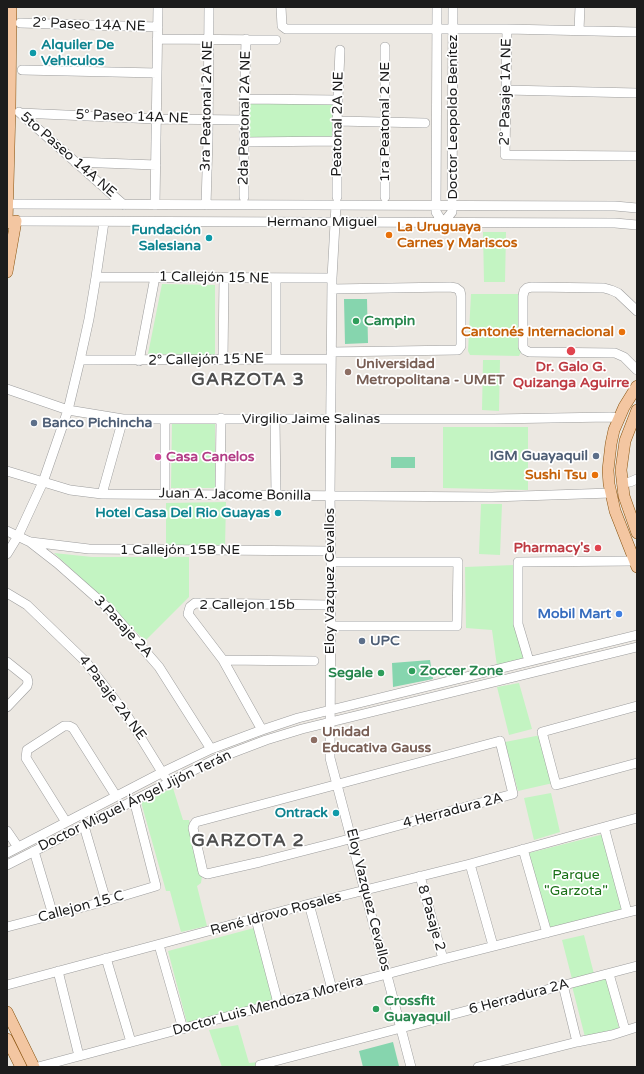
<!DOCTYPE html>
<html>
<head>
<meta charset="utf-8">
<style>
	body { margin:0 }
	#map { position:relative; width:644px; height:1074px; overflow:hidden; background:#ece8e2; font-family:"Varela Round",sans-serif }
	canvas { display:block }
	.frame { position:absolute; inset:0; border:8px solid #1c1c1c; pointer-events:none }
</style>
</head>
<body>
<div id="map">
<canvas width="644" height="1074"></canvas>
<div class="frame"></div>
</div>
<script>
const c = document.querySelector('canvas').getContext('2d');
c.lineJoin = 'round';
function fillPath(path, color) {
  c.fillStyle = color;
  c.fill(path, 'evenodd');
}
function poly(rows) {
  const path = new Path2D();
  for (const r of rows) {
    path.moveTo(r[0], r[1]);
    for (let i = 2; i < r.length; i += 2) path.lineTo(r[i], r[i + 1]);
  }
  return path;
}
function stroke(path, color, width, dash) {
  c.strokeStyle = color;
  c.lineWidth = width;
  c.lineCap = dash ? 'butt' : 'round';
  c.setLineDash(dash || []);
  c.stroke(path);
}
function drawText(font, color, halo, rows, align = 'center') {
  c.font = font + ' "Varela Round",sans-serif';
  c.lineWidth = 3.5;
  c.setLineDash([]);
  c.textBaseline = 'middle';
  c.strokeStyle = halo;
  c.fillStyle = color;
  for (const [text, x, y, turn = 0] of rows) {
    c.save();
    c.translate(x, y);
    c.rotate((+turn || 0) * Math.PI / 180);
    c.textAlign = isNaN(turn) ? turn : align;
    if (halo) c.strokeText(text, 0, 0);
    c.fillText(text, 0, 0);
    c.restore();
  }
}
const park = poly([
	[247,102,335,103,336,142,247,142],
	[483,232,506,232,505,282,484,282],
	[162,284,215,285,215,355,148,354],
	[471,294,521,294,521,352,519,356,470,355,468,351],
	[483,360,500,360,499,411,482,410],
	[172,423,215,423,215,488,171,488],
	[443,427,528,427,528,490,443,488],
	[226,502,225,547,166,546,166,503],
	[481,504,502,504,500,555,479,554],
	[54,553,92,557,189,557,189,597,145,641,110,605],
	[514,565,526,659,497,666,492,630,466,628,465,567],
	[519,683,532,729,509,735,497,687],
	[541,735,553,783,518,791,505,742],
	[173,788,183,820,189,820,202,876,201,883,197,886,207,926,181,932,170,891,166,891,141,802],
	[551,793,560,832,534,840,524,798],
	[604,834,624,912,549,931,529,853],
	[254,928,274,1000,187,1023,168,951],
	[584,935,594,974,572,979,562,940],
	[606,978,619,1028,585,1037,572,986],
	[238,1025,249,1063,258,1062,259,1067,222,1067,209,1030]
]);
const pitch = poly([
	[344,299,367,299,368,343,345,344],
	[391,457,415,457,415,468,391,468],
	[430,660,433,679,393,687,392,663],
	[393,1042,399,1066,363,1067,359,1051]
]);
const minor = poly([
	[281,7,282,26,286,29,507,29,637,32],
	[437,7,436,212,443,223,452,212,453,7],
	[20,23,158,27],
	[507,29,505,155,637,156],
	[579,30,580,7],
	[157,39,276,40],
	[22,70,157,73],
	[506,90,637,93],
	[245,99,338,100],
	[19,112,124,205],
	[20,113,156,119,244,120],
	[337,121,425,123],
	[244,142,337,141],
	[75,162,156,165],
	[244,197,244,120,246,39],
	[337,197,337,121,340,50],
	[385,197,385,47],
	[8,204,615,206,637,208],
	[155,205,158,7],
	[206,205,208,139,209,7],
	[336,205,332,278,330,496,331,562,330,758,411,1067],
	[11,221,615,223,637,225],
	[96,277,332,278],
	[637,311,618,293,611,290,604,288,532,287,527,288,524,291,523,296,523,347,525,350,529,352,615,353,624,357,637,370],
	[331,352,458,350,461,346,461,296,460,291,456,288,450,287,332,289],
	[276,359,276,278],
	[80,360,331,359],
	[223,360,224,278],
	[139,361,155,277],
	[7,389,68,410,123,419,494,419,610,417,619,418],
	[275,419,276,495],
	[7,471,70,490,102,494,492,497,611,493],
	[622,483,630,482,637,479],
	[102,494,123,419],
	[165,494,165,419],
	[220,494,221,418],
	[7,531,30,542,57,563,108,608,159,667,211,749],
	[31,542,89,549,331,551],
	[7,554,18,536,43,482,68,410,80,360,89,319,96,277,104,222],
	[7,593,27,605,86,662,128,717,165,777],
	[331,626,457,626,458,562,331,562],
	[223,660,314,661],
	[529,661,518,624,518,562,634,561],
	[7,662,27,678,28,682,27,686,7,707],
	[637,706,542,732,556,785,637,763],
	[262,730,223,660,188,614,190,607,195,603,331,605],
	[500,741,513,794,338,842,260,862,207,874,203,872,193,828,194,825,196,822,500,741],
	[66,822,26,758,27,750,64,726,69,726,73,728,116,796],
	[84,826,106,901],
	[604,827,627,912],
	[7,831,18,847],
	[523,849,547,933],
	[34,851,53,915],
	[7,853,163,772,211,749,262,730,298,718,637,635],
	[470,864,492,942],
	[7,865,182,776,216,759,266,740,302,729,637,647],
	[420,876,443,959],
	[309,904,332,989],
	[256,919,278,1003],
	[7,927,106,901,156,886,134,800],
	[159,945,183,1029],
	[106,958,131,1042],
	[58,971,79,1056],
	[609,974,625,1030],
	[7,985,309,904,470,864,637,818],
	[563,985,577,1042],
	[38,1067,443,959,637,910],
	[261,1067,260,1065,637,966],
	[478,1067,577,1042,612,1035,637,1027]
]);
const major = poly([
	[7,223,10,108,11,7],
	[7,272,16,221],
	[637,386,624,407,614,430,611,444,608,470,609,484,615,511,637,567],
	[637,410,625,441,621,470,624,496,637,533],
	[7,1012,34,1067],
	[7,1039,21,1067]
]);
const markers = [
	[33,53,4,"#0f9aa8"],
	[389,235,4,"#e8710a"],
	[209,238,4,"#0f9aa8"],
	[356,321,4,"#2e9e5b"],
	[622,332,4,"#e8710a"],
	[571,351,5,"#e0444e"],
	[348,372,4,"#8d6e63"],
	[34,423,4,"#5c6f8a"],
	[596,456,4,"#5c6f8a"],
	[158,457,4,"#d1479c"],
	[595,475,4,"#e8710a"],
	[278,513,4,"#0f9aa8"],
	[598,548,4,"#e0444e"],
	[619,614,4,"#3f7fe0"],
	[362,641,4,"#5c6f8a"],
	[412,671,4,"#2e9e5b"],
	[381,673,4,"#2e9e5b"],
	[314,740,4,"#8d6e63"],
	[336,813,4,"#0f9aa8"],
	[376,1009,4,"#2e9e5b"]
];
const streetNames = [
	["2° Paseo 14A NE",89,25,2],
	["2° Pasaje 1A NE",506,92,-89],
	["3ra Peatonal 2A NE",207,106,-89],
	["5° Paseo 14A NE",132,117,2],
	["Doctor Leopoldo Benítez",453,117,-90],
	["2da Peatonal 2A NE",245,118,-89],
	["1ra Peatonal 2 NE",385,122,-90],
	["Peatonal 2A NE",338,124,-89],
	["5to Paseo 14A NE",68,155,41],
	["Hermano Miguel",322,222],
	["1 Callejón 15 NE",214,278,1],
	["2° Callejón 15 NE",206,360,-1],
	["Virgilio Jaime Salinas",311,419],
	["Juan A. Jacome Bonilla",235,495,1],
	["1 Callejón 15B NE",180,550],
	["Eloy Vazquez Cevallos",330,581,-90],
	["2 Callejon 15b",247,605],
	["3 Pasaje 2A",123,627,47],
	["4 Pasaje 2A NE",112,698,53],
	["Doctor Miguel Ángel Jijón Terán",135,801,-26],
	["4 Herradura 2A",453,811,-15],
	["Eloy Vazquez Cevallos",368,900,76],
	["Callejon 15 C",81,907,-15],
	["René Idrovo Rosales",276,914,-15],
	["8 Pasaje 2",431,918,74],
	["6 Herradura 2A",519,997,-15],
	["Doctor Luis Mendoza Moreira",268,1006,-15]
];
const cultureNames = [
	["Alquiler De",41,45,"left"],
	["Vehiculos",41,61,"left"],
	["Fundación",201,230],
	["Salesiana",201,246],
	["Hotel Casa Del Rio Guayas",270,513],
	["Ontrack",328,813]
];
const foodNames = [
	["La Uruguaya",397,227,"left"],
	["Carnes y Mariscos",397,243,"left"],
	["Cantonés Internacional",614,332],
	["Sushi Tsu",587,475]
];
const leisureNames = [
	["Campin",364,321],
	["Zoccer Zone",420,671],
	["Segale",373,673,"right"],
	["Crossfit",384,1001],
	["Guayaquil",384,1017]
];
const educationNames = [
	["Universidad",356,364],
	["Metropolitana - UMET",356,380],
	["Unidad",322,732],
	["Educativa Gauss",322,748]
];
const healthNames = [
	["Dr. Galo G.",571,367],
	["Quizanga Aguirre",571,383],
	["Pharmacy's",590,548,"right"]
];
const serviceNames = [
	["Banco Pichincha",42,423],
	["IGM Guayaquil",588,456,"right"],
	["UPC",370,641]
];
const hotelNames = [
	["Casa Canelos",166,457]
];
const shopNames = [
	["Mobil Mart",611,614]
];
const parkNames = [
	["Parque",576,875],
	["\"Garzota\"",576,891]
];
const districtNames = [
	["GARZOTA 3",248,380],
	["GARZOTA 2",248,841]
];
fillPath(park, '#c3f4c2');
fillPath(pitch, '#86d5ae');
stroke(minor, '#9d9d9d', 10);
stroke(major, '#87510d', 12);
stroke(minor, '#fff', 9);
stroke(major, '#f3c6a1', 11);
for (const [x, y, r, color] of markers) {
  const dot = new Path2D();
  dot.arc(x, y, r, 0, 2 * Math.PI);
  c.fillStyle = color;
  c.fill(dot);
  stroke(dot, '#fff', 1.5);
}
drawText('14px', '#1c1c1c', '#fff', streetNames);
drawText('bold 14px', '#0d838f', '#fff', cultureNames, 'right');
drawText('bold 14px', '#c56008', '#fff', foodNames, 'right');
drawText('bold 14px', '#27864d', '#fff', leisureNames, 'left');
drawText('bold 14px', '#785e54', '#fff', educationNames, 'left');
drawText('bold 14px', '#be3a42', '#fff', healthNames);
drawText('bold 14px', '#4e5e75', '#fff', serviceNames, 'left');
drawText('bold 14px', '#b23c85', '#fff', hotelNames, 'left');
drawText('bold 14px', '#366cbe', '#fff', shopNames, 'right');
drawText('14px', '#176f14', '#fff', parkNames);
c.letterSpacing = '1px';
drawText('bold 18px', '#4f4f4f', '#fff', districtNames);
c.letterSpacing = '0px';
</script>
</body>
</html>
